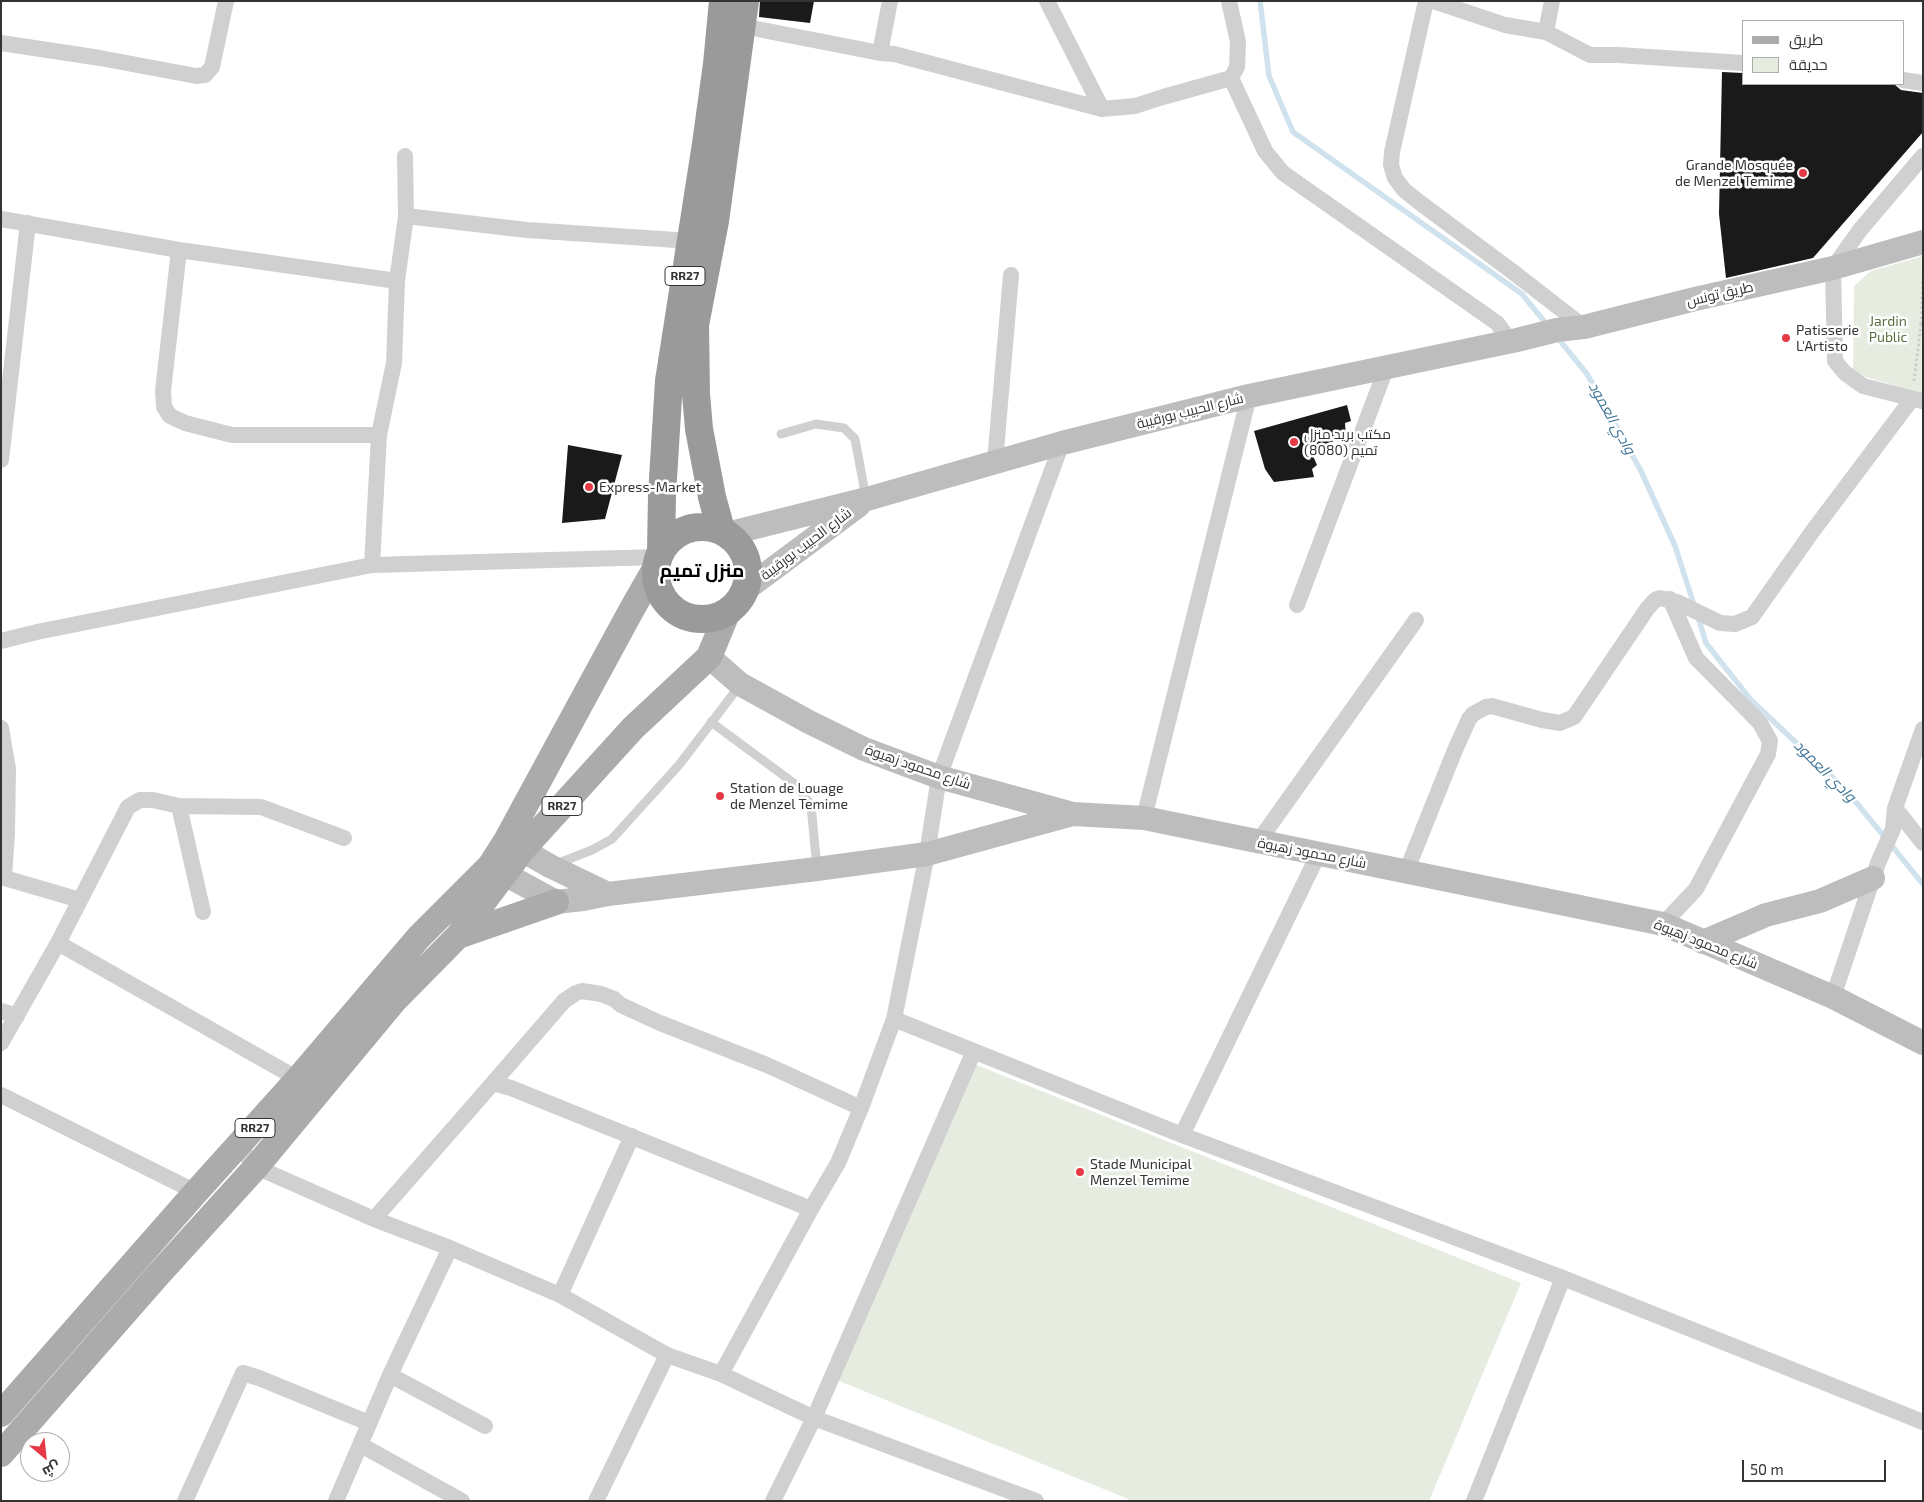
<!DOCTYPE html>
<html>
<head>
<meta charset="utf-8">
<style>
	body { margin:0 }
	#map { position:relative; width:1924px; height:1502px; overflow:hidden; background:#fff; font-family:"Exo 2",Cairo,sans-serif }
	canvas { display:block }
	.frame { position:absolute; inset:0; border:2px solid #333; pointer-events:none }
	.legend { position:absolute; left:1742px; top:20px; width:162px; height:65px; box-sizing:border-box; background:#fff; border:1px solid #adadad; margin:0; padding:6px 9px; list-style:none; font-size:15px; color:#333 }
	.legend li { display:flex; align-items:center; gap:10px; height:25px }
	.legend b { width:25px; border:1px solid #adadad }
	.north { position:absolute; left:20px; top:1432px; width:50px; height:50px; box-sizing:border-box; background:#fff; border:1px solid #adadad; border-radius:50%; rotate:152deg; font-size:14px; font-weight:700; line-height:20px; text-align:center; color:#333 }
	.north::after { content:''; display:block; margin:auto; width:18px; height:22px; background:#e63946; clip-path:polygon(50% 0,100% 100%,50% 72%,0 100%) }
	.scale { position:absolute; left:1742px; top:1460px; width:144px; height:22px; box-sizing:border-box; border:2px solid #333; border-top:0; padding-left:6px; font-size:15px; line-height:18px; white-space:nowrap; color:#333; -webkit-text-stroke:4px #fff; paint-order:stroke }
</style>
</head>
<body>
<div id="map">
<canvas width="1924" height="1502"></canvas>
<div class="frame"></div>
<ul class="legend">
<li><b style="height:6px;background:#ababab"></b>طريق</li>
<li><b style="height:14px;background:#e6ecdf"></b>حديقة</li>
</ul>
<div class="north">ش</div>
<div class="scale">50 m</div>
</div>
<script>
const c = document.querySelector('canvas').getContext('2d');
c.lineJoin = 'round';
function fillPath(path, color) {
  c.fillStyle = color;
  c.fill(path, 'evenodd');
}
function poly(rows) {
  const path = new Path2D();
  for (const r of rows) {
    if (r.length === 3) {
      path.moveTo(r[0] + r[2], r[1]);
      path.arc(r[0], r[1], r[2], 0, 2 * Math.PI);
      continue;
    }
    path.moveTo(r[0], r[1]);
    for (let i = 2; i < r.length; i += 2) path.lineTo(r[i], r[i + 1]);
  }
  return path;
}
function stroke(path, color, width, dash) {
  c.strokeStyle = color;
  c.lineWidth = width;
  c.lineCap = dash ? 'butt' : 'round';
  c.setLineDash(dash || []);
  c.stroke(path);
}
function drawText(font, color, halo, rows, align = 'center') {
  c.font = font + ' "Exo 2",Cairo,sans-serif';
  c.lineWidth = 5;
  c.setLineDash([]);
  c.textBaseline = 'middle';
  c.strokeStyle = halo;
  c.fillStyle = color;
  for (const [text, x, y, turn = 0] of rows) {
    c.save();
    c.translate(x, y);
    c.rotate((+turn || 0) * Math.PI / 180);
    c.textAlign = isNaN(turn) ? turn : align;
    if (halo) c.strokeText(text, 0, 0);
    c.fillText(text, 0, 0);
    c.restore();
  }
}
const green = poly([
	[1923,256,1923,394,1853,373,1854,286,1871,271],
	[964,1060,1521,1283,1429,1501,1133,1501,832,1378]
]);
const stream = poly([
	[1260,1,1269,76,1293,132,1522,294,1548,326],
	[1557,337,1587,374,1641,471,1675,546,1695,608],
	[1698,617,1706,643,1751,700,1846,790,1923,884]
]);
const building = poly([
	[760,1,814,1,810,23,759,17],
	[1722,72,1743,73,1743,84,1894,84,1901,90,1923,93,1923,132,1813,258,1726,278,1719,214],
	[1347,405,1351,421,1345,423,1346,437,1310,449,1317,465,1312,469,1314,477,1274,482,1265,469,1254,431],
	[568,445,622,455,605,519,562,523]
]);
const path = poly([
	[1921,324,1923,277],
	[1914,381,1921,324,1923,324]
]);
const lane = poly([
	[781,434,816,424,844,428,855,439,866,498],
	[711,722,795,784,811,805,817,869],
	[556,864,592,850,612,839,679,765,740,685]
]);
const street = poly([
	[890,1,880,53,894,54,1102,109,1135,106,1163,97,1231,78,1237,67,1238,42,1229,1],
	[1047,1,1102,109],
	[1426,1,1392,152,1391,165,1395,178,1404,190,1423,205,1513,272,1584,327],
	[1433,1,1505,25,1546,32,1590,55,1618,55,1743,63],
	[742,26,880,53],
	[1546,32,1552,1],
	[1,43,100,58,196,76,205,75,212,67,226,1],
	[1231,78,1265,151,1283,173,1497,323,1511,342],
	[1903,80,1923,83],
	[406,216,527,230,691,241],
	[1,219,179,250,397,281],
	[179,250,163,391,164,407,170,416,185,423,232,435,379,435],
	[1922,401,1863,386,1845,373,1835,361,1833,268,1860,230,1923,156],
	[1,460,28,223],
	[995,462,1011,275],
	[372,565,379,435,394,363,397,281,406,216,405,156],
	[1297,605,1387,366],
	[1,641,37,632,372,565,659,557],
	[1,728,8,769,7,833,4,878],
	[179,806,203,912],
	[1895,808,1923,843],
	[1144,818,1249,396],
	[1258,842,1416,620],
	[1406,872,1455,750,1469,719,1473,714,1486,707,1492,706,1542,720,1560,723,1574,717,1647,609,1655,600,1660,598,1677,602,1720,623,1735,624,1752,617,1812,532,1912,399],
	[1,877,80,900],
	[1663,924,1696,889,1768,754,1770,741,1760,723,1696,658,1670,599],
	[58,943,298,1079],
	[1833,997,1878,863,1893,829,1895,808,1923,729],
	[1,1011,17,1016],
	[894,1019,1182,1135,1563,1278,1923,1422],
	[1,1043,58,943,128,807,140,800,153,800,179,806,261,807,344,838],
	[493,1083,564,1001,576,993,582,991,601,994,614,999,621,1005,660,1023,767,1065,861,1108],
	[1,1095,196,1192],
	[1182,1135,1318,855],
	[239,1146,256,1167,374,1219,450,1248,560,1295,667,1355,721,1374,814,1418,1036,1501],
	[374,1219,493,1083,511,1088,811,1209],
	[560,1295,632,1136],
	[721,1374,811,1209,838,1163,861,1108,894,1019,927,854,939,777,1062,443],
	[390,1375,485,1426],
	[361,1445,462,1501],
	[185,1501,243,1373,259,1378,369,1423],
	[336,1501,390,1375,450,1248],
	[596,1501,667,1355],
	[773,1501,814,1418,974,1051],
	[1474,1501,1563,1278]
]);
const secondary = poly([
	[727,534,867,499,1062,443,1249,396,1517,340,1557,330,1584,327,1695,299,1833,268,1923,242],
	[746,589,859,505],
	[709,657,740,684,809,722,864,749,939,777,1073,814,1144,818,1663,924,1833,997,1923,1043],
	[506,841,550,866,608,894],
	[490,866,556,902,583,899,608,894,817,869,927,854,1073,814],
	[1703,942,1766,915,1820,901,1873,878]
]);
const primary = poly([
	[458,936,556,902],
	[1,1414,196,1192,298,1079,419,937,490,866,506,841,632,609,656,567],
	[1,1454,157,1276,256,1167,394,1001,458,936,523,849,633,728,709,657,728,611]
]);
const highway = poly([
	[702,573,46],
	[721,530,712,497,699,429,696,394,695,325,715,221,745,1],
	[661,552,662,495,669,381,706,144,717,64,723,1]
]);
const markers = [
	[1803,173,5,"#e63946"],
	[1786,338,5,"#e63946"],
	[1294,442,5,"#e63946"],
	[589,487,5,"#e63946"],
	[720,796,5,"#e63946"],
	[1080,1172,5,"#e63946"]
];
const shields = [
	[685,276,40],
	[562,806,40],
	[255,1128,40]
];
const shieldNames = [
	["RR27",685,276],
	["RR27",562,806],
	["RR27",255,1128]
];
const poiNames = [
	["Grande Mosquée",1793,165,"right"],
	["de Menzel Temime",1793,181,"right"],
	["Patisserie",1796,330],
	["L'Artisto",1796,346],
	["مكتب بريد منزل",1304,434],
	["تميم (8080)",1304,450],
	["Express-Market",599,487],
	["Station de Louage",730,788],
	["de Menzel Temime",730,804],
	["Stade Municipal",1090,1164],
	["Menzel Temime",1090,1180]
];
const streetNames = [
	["طريق تونس",1720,294,-13],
	["شارع الحبيب بورقيبة",1190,411,-14],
	["شارع الحبيب بورقيبة",806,544,-37],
	["شارع محمود زهيوة",918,767,19],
	["شارع محمود زهيوة",1312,853,11],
	["شارع محمود زهيوة",1706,944,22]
];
const parkNames = [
	["Jardin",1888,321],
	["Public",1888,337]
];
const waterNames = [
	["وادي العمود",1612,418,61],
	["وادي العمود",1825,771,45]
];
const districtNames = [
	["منزل تميم",702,571]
];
fillPath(green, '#e6ecdf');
stroke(stream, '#cfe2ee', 5.5);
fillPath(building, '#1a1a1a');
stroke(path, '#cdcdcd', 3, [2.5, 2.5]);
stroke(lane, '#d0d0d0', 9);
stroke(street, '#d0d0d0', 16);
stroke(secondary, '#bdbdbd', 24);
stroke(primary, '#ababab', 26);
stroke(highway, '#9a9a9a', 28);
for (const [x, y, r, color] of markers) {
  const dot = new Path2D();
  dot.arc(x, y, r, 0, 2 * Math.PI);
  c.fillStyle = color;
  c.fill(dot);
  stroke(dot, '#fff', 2);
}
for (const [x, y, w] of shields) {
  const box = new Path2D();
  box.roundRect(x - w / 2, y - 9.5, w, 19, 4);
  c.fillStyle = '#fff';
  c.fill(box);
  stroke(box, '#333', 1);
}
drawText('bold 12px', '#333', null, shieldNames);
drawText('14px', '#333', '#fff', poiNames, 'left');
drawText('14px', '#333', '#fff', streetNames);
drawText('14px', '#56703f', '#fff', parkNames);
drawText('italic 15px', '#3f7597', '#fff', waterNames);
drawText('bold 19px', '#000', '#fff', districtNames);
</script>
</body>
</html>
